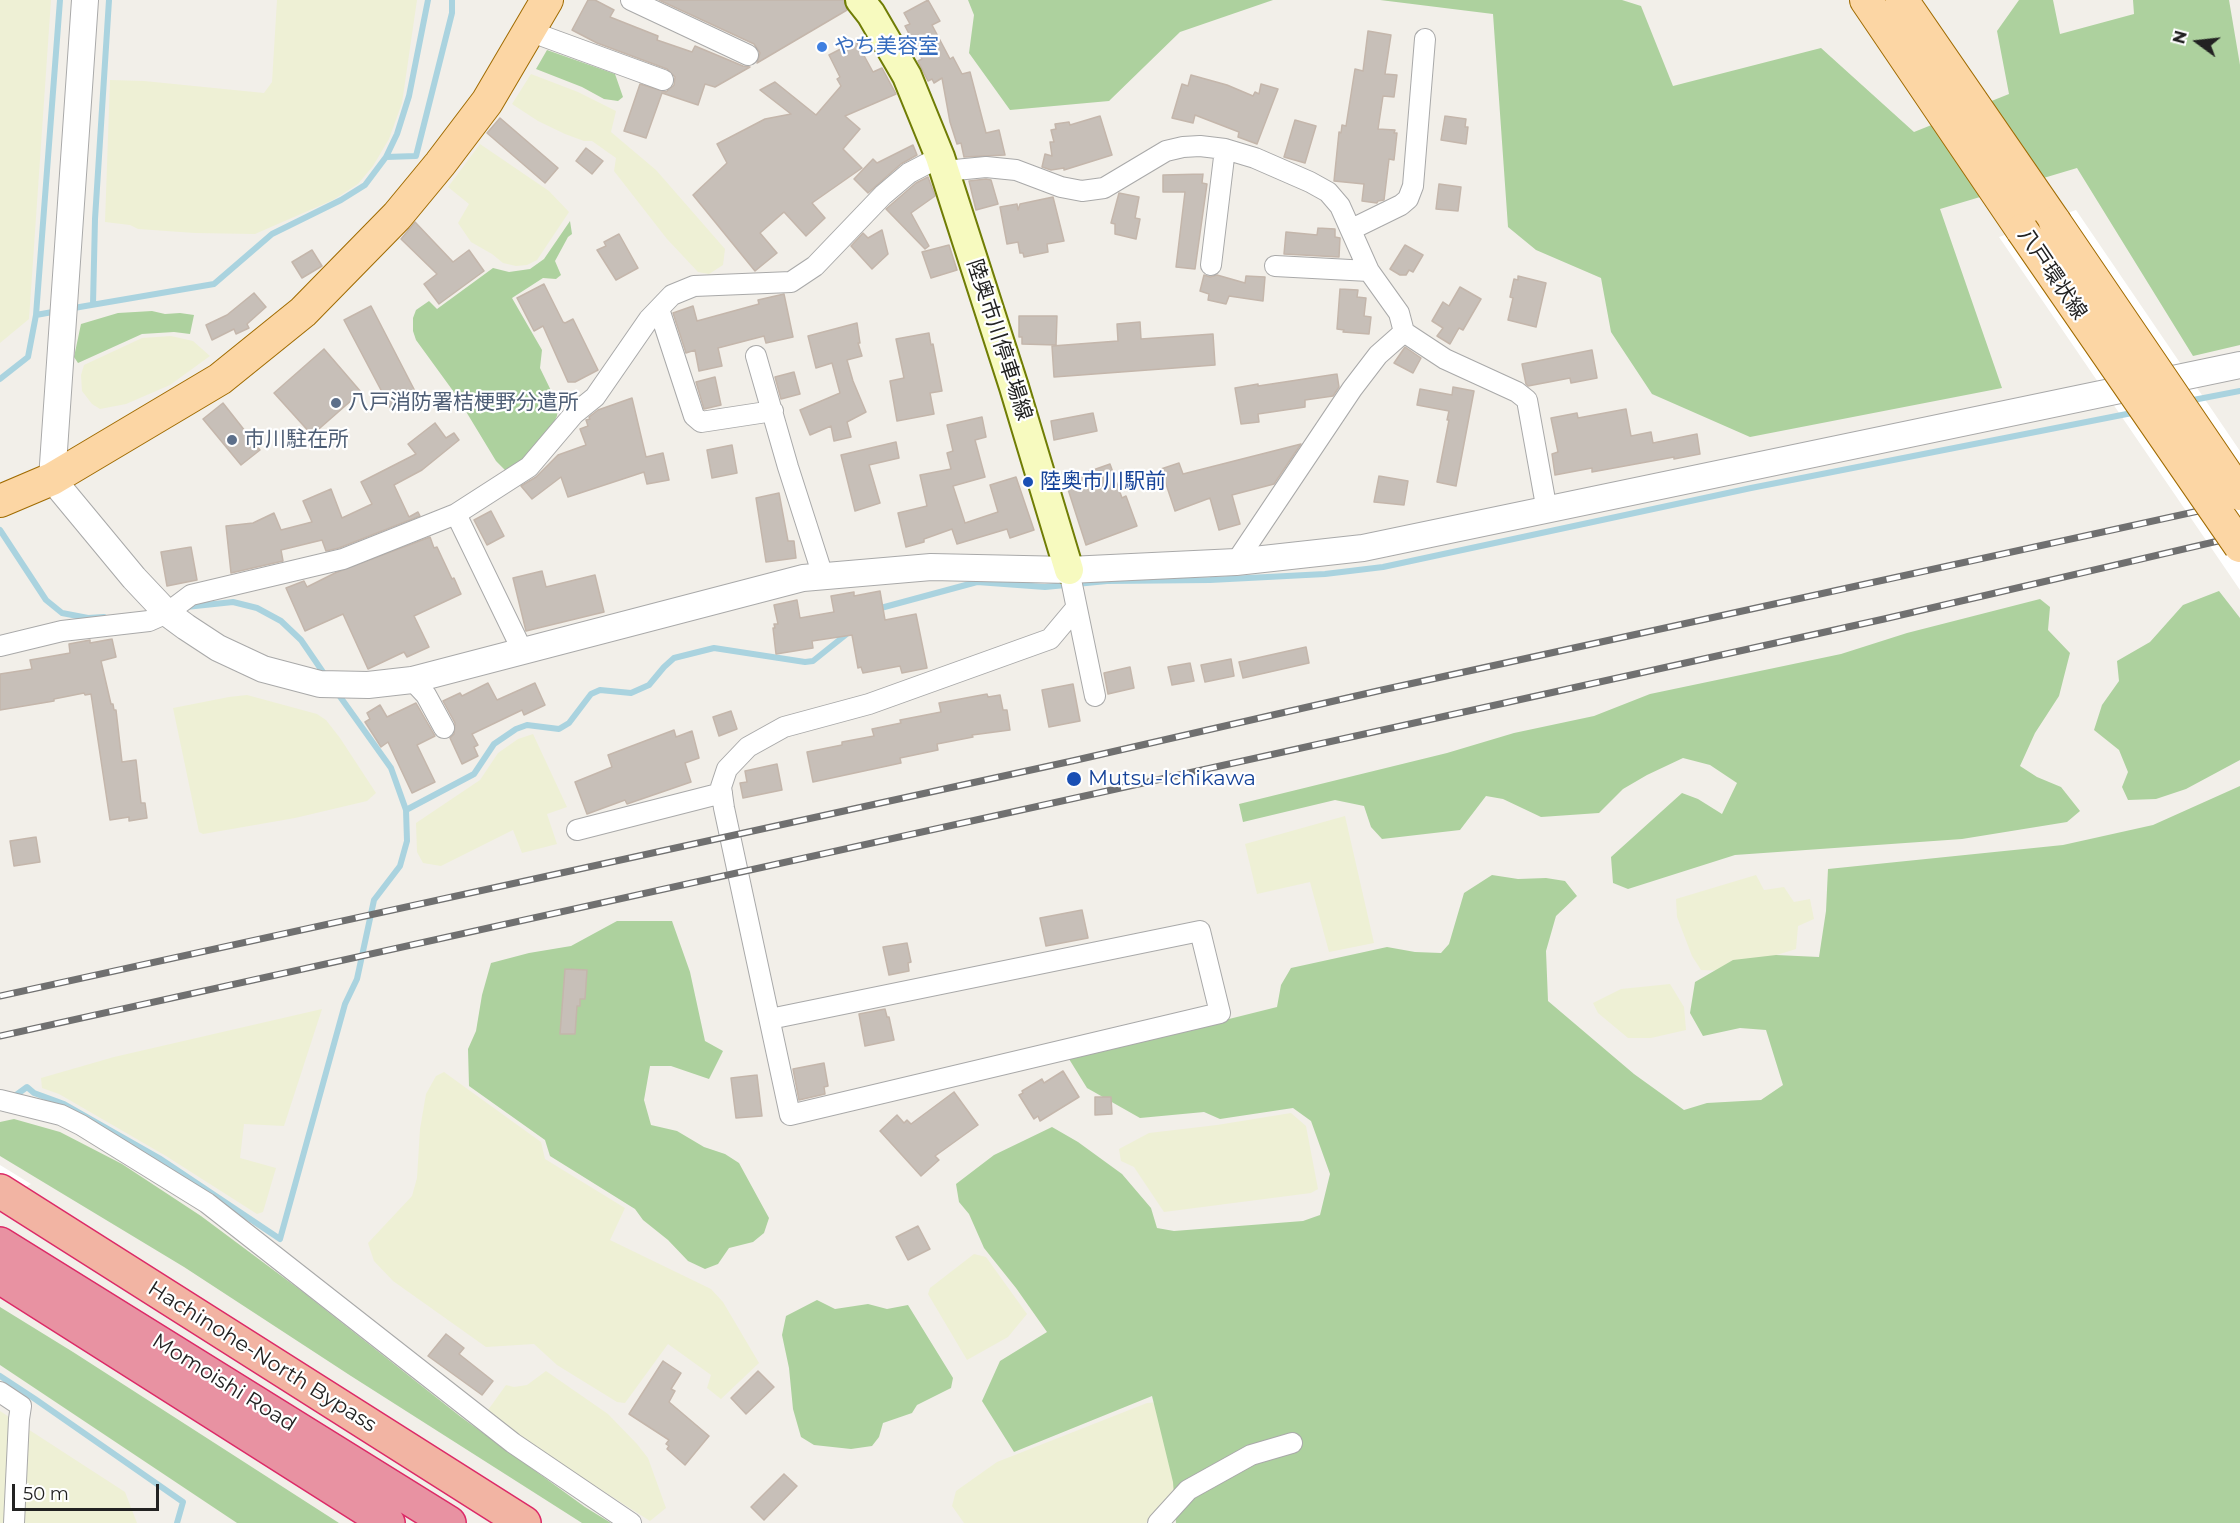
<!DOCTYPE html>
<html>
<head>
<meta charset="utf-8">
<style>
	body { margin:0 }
	#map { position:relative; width:2240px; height:1523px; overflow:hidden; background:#f2efe9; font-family:Montserrat,sans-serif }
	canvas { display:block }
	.north { position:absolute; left:2168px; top:12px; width:60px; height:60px; -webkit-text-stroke:4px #fff; paint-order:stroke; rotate:285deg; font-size:16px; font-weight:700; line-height:24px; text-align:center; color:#222 }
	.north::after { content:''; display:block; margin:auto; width:21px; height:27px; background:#222; clip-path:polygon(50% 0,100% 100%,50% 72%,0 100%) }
	.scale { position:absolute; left:12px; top:1484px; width:147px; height:27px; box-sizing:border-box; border:3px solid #222; border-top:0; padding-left:8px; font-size:18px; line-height:21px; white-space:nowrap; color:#222; -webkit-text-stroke:4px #fff; paint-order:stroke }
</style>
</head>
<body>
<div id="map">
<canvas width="2240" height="1523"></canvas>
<div class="north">N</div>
<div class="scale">50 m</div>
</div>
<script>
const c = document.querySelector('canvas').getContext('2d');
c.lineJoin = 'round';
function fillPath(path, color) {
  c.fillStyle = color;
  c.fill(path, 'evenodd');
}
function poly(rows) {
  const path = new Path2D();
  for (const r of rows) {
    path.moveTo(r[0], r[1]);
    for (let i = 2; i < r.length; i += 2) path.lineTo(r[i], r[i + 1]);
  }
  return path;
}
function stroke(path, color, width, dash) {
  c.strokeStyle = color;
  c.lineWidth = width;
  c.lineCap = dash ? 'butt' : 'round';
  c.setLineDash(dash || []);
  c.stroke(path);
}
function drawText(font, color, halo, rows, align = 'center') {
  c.font = font + ' Montserrat,"Noto Sans JP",sans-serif';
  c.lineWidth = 4.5;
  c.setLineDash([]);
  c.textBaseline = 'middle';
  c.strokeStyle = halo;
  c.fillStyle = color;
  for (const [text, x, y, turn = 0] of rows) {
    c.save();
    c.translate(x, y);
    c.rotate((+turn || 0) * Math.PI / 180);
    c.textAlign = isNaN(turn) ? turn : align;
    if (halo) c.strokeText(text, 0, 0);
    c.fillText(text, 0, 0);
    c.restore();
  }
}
const farmland = poly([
	[0,0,51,0,29,319,0,343],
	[277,0,417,0,402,103,389,139,373,166,358,184,333,200,255,234,195,233,138,229,130,225,105,222,110,80,144,81,264,93,272,82],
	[531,74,578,92,616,111,611,132,656,170,718,241,725,249,723,265,709,274,698,272,667,239,614,171,616,158,592,141,584,141,565,134,538,121,512,104],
	[480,144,549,191,569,212,537,260,527,265,516,266,503,263,492,254,471,242,458,223,469,204,448,187],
	[171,336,193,341,210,356,170,385,126,404,100,409,92,404,82,391,81,375,84,365,142,338],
	[247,695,317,714,326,720,340,738,376,793,367,801,295,818,203,834,199,832,173,708,229,697],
	[533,734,567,807,547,814,557,844,522,853,513,830,441,866,423,863,417,852,416,823,480,780,498,753,518,739],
	[1345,816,1374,943,1329,952,1310,882,1257,894,1245,844],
	[1756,875,1764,890,1784,887,1794,902,1810,899,1814,919,1798,926,1796,949,1725,971,1701,970,1692,956,1677,917,1676,899],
	[1670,984,1684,1007,1686,1030,1651,1038,1628,1038,1598,1013,1593,1003,1621,989],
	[322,1009,284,1126,244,1124,240,1158,276,1168,263,1212,257,1214,166,1156,59,1094,42,1088,41,1078,114,1057],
	[444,1072,541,1142,545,1159,625,1208,610,1240,711,1289,723,1302,759,1363,721,1399,707,1388,711,1375,668,1344,625,1403,617,1402,557,1365,534,1344,486,1347,393,1281,374,1261,368,1243,412,1196,417,1178,420,1129,426,1094,436,1076],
	[1291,1113,1306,1126,1318,1189,1311,1193,1164,1212,1134,1167,1121,1161,1119,1149,1149,1133,1217,1125],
	[974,1254,986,1257,1027,1314,1008,1337,967,1360,928,1294,930,1288],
	[546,1371,608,1414,637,1444,648,1458,666,1508,650,1521,553,1459,494,1418,488,1410,506,1385,514,1387,527,1385],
	[1160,1402,1180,1489,1146,1523,964,1523,952,1506,956,1491,997,1462,1147,1403],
	[0,1411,125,1492,137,1523,0,1523]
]);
const forest = poly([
	[968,0,1273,0,1180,32,1109,101,1010,110,969,53,974,15],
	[1380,0,1622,0,1641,6,1673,86,1821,48,1914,132,2009,94,1997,31,2019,0,2053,0,2060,34,2134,14,2133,0,2229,0,2240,65,2240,345,2193,356,2077,168,1940,209,2002,388,1750,437,1652,394,1611,332,1601,278,1536,250,1508,227,1493,14],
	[547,50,615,74,623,97,618,101,604,99,582,87,536,69],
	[570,221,572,234,568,237,555,261,561,275,556,279,543,278,512,298,542,350,540,368,558,405,557,416,552,426,522,460,505,470,496,461,456,395,416,340,413,331,413,318,416,310,429,301,437,309,493,268,509,272,530,269,544,259],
	[152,311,165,314,180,313,194,315,190,334,174,332,142,334,78,363,74,357,81,324,118,313],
	[2219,591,2240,618,2240,760,2186,789,2156,799,2128,800,2122,787,2128,772,2119,750,2094,730,2102,705,2119,681,2117,661,2150,642,2183,605],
	[2040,599,2050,607,2048,630,2070,653,2059,696,2035,733,2020,766,2037,777,2061,787,2080,811,2067,822,1962,839,1735,855,1628,889,1613,883,1611,857,1682,793,1698,799,1722,814,1737,783,1710,765,1683,758,1647,775,1623,789,1599,813,1541,817,1503,799,1486,796,1460,830,1382,839,1371,827,1364,806,1335,800,1243,822,1239,804,1447,753,1514,733,1594,716,1650,694,1841,654,1907,633],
	[2240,786,2240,1523,1176,1523,1173,1482,1152,1396,1014,1452,982,1401,1000,1361,1047,1332,1016,1288,984,1248,969,1214,959,1202,956,1184,994,1155,1052,1127,1078,1142,1122,1174,1151,1208,1157,1228,1174,1231,1303,1221,1320,1215,1330,1174,1311,1121,1293,1108,1220,1119,1204,1112,1140,1118,1087,1088,1069,1059,1277,1007,1281,985,1291,968,1387,947,1415,952,1441,953,1449,944,1464,893,1492,875,1518,879,1546,878,1565,881,1577,896,1556,916,1546,951,1548,1001,1634,1074,1684,1110,1707,1103,1761,1100,1783,1085,1766,1030,1740,1028,1703,1036,1690,1013,1695,982,1733,960,1776,955,1819,957,1826,911,1828,869,2063,845,2153,825],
	[617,921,672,921,690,972,705,1041,723,1051,709,1079,671,1066,650,1066,644,1100,651,1125,677,1131,704,1147,725,1154,739,1163,769,1218,764,1233,753,1242,729,1248,718,1264,705,1269,688,1261,668,1240,643,1220,635,1209,550,1156,545,1140,469,1086,468,1049,476,1031,482,995,491,963,529,953,571,946],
	[14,1119,60,1132,122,1164,201,1216,303,1292,461,1417,585,1507,611,1523,582,1523,351,1376,184,1267,0,1156,0,1122],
	[817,1300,835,1309,868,1304,887,1309,908,1305,953,1378,951,1388,917,1405,912,1413,883,1423,879,1437,872,1446,851,1449,814,1445,801,1437,793,1409,789,1368,782,1335,786,1316],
	[0,1307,73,1352,339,1523,237,1523,0,1365]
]);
const pier = poly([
	[2076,210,2240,451,2240,590,1999,237],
	[0,1165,31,1184,0,1201]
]);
const stream = poly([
	[386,157,397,134,409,96,428,0],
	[93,304,95,219,109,0],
	[68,309,214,284,272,234,341,200,365,185,386,157,416,156,452,13,452,0],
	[36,315,60,0],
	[0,379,28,357,36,315,58,311],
	[2188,401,2240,391],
	[0,530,46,600,62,613,88,618,104,617],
	[186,607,233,602,257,608,281,621,301,640,327,678],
	[877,609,977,582,1045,587,1107,581,1210,580,1325,574,1383,567,1751,488,2137,412],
	[406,810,474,774,494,744,516,729,527,725,559,729,569,723,591,694,600,690,631,693,649,685,664,667,674,658,714,648,805,662,813,661,848,633],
	[12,1098,27,1087,34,1093,64,1104,159,1158,280,1239,345,1004,357,979,374,900,400,866,407,841,406,810,391,768,336,691],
	[0,1376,35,1399,183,1502,177,1523]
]);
const building = poly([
	[588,0,595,0,614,10,610,17,658,36,657,40,692,52,695,46,743,66,750,67,715,87,705,84,698,105,662,93,646,138,624,131,640,84,666,92,674,85,675,77,667,69,597,43,572,30,588,0],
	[659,0,844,0,847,10,757,63,760,53,754,44,659,0],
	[928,0,940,21,932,25,950,59,953,57,962,74,970,72,986,133,999,130,1005,155,964,157,961,143,957,144,950,122,942,78,934,83,932,79,928,81,918,61,922,59,905,26,910,24,904,13,928,0],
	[1368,31,1391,35,1385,74,1397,75,1394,97,1383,96,1378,129,1395,130,1394,133,1397,133,1394,160,1389,159,1384,200,1378,201,1377,203,1362,201,1364,184,1334,181,1339,132,1341,133,1342,125,1346,126,1355,69,1363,71,1368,31],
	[856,41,873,72,882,68,896,94,845,116,860,129,843,149,862,168,812,203,825,218,806,236,784,212,760,233,777,253,755,271,693,195,727,163,717,144,765,119,791,114,760,90,775,82,816,115,841,86,837,79,840,77,829,55,856,41],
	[1191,75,1227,85,1253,96,1255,92,1259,94,1261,84,1278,89,1257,144,1238,137,1239,132,1195,115,1193,123,1172,118,1182,84,1188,86,1191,75],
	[1100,116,1112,155,1064,170,1064,168,1051,170,1042,167,1045,154,1052,156,1050,142,1054,142,1051,130,1056,129,1055,124,1069,122,1070,125,1100,116],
	[1445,116,1466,119,1465,127,1468,127,1466,144,1441,140,1445,116],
	[500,118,558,168,545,183,487,133,500,118],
	[1295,120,1316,126,1305,163,1284,157,1295,120],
	[913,145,917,155,901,164,868,193,854,179,873,159,877,163,913,145],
	[586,148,603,161,592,174,576,161,586,148],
	[1203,174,1202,183,1207,184,1195,269,1176,267,1185,192,1163,192,1163,175,1203,174],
	[928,177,935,196,911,213,929,246,925,249,886,209,916,183,928,177],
	[986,179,991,180,998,204,976,210,969,181,986,179],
	[1439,184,1461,187,1458,211,1436,209,1439,184],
	[1119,193,1139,197,1135,218,1140,219,1136,239,1115,234,1115,224,1111,223,1119,193],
	[1053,197,1064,241,1047,244,1048,252,1024,257,1023,253,1020,253,1018,242,1007,244,1000,207,1017,204,1018,210,1020,204,1053,197],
	[415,222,453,262,469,250,484,271,439,304,424,284,437,274,401,239,415,222],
	[1318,228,1335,229,1335,237,1340,238,1339,257,1284,254,1286,232,1317,235,1318,228],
	[882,230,888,254,872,269,851,246,863,233,868,238,882,230],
	[619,234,638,268,616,280,597,250,606,246,604,242,619,234],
	[949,245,957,270,931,278,922,252,949,245],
	[1405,245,1423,255,1413,272,1409,270,1406,275,1400,275,1390,269,1405,245],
	[312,250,322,266,302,278,292,262,312,250],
	[1204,275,1210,277,1217,275,1245,283,1246,276,1265,277,1263,301,1229,296,1226,304,1208,300,1209,294,1200,291,1204,275],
	[1518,276,1546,283,1536,327,1508,320,1513,298,1510,297,1514,279,1518,280,1518,276],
	[544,284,563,322,565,323,573,319,598,370,575,382,568,382,543,326,534,331,517,298,544,284],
	[1460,287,1481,299,1463,330,1459,328,1450,344,1437,336,1443,328,1432,321,1443,302,1449,306,1460,287],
	[1340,289,1358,290,1357,297,1366,298,1364,316,1371,317,1369,334,1343,332,1344,330,1337,329,1340,289],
	[254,293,266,307,247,324,249,328,236,334,234,329,212,340,206,325,227,315,254,293],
	[784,294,793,337,766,343,764,336,718,348,722,366,699,371,695,350,686,353,673,313,693,306,697,321,759,304,758,300,784,294],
	[371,306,417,395,391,409,344,320,371,306],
	[1019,316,1057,316,1056,345,1022,344,1022,337,1019,337,1019,316],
	[1140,322,1141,339,1213,334,1215,365,1054,377,1052,346,1118,341,1117,324,1140,322],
	[857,323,860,343,858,343,862,356,847,360,853,381,866,412,847,422,851,437,834,441,831,426,810,435,800,410,840,393,832,363,816,368,808,336,857,323],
	[929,333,931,345,933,344,942,391,930,393,934,414,897,421,890,381,904,378,896,339,929,333],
	[1405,347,1421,358,1413,373,1394,363,1405,347],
	[324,349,361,392,312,435,274,393,324,349],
	[1592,350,1597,378,1571,383,1570,378,1528,386,1526,384,1522,364,1592,350],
	[794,372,800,394,781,399,775,377,794,372],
	[1337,374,1339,387,1333,396,1305,400,1305,407,1258,414,1259,422,1241,424,1235,388,1258,384,1258,386,1337,374],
	[715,377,721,405,704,409,696,382,715,377],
	[1453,387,1474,391,1456,486,1437,482,1449,420,1447,420,1449,411,1417,405,1420,389,1452,395,1453,387],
	[632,398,646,457,663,453,669,480,647,484,644,472,568,497,561,477,532,499,521,486,536,477,558,455,586,445,580,429,588,426,586,420,590,419,589,417,598,410,632,398],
	[223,403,260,450,241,465,203,419,223,403],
	[1626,409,1631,436,1651,432,1653,443,1697,434,1700,454,1674,459,1674,457,1592,472,1592,468,1555,475,1552,454,1558,452,1551,418,1577,413,1578,418,1626,409],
	[1093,413,1097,431,1054,440,1051,421,1093,413],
	[982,417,986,437,975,440,985,477,953,486,965,523,998,512,990,485,1016,477,1034,530,1010,538,1007,529,957,544,952,529,924,539,924,542,906,547,898,513,927,506,920,475,951,469,947,453,953,451,947,425,982,417],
	[435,423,446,438,454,433,459,440,422,470,394,485,409,517,418,512,420,516,339,548,326,551,322,540,281,550,283,561,231,573,226,526,253,523,274,513,281,530,312,522,303,501,331,489,342,518,372,504,361,482,416,454,408,444,435,423],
	[896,442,899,458,869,465,880,503,855,511,841,455,896,442],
	[1301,444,1274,484,1232,495,1240,524,1219,530,1210,498,1175,511,1161,469,1179,463,1183,474,1301,444],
	[732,445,737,473,712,478,707,450,732,445],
	[1110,464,1122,498,1126,496,1137,526,1086,545,1065,480,1110,464],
	[1379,476,1408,481,1404,505,1374,502,1379,476],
	[779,493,788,541,794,541,796,558,766,562,756,498,779,493],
	[491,511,504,536,487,545,474,520,491,511],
	[430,537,434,548,437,547,452,579,454,578,461,594,414,616,429,647,407,657,404,652,368,669,343,614,305,631,286,588,304,581,307,587,335,573,430,537],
	[191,547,197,580,167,586,161,552,191,547],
	[542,571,546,587,595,575,604,612,526,631,513,578,542,571],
	[880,591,885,620,916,614,927,668,902,673,900,666,863,673,861,667,858,668,852,635,812,641,813,648,776,654,773,628,775,628,774,624,778,624,774,605,797,600,800,618,834,612,831,596,854,592,854,596,880,591],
	[112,639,116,657,101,661,111,704,113,704,114,710,116,710,122,762,136,760,141,803,145,803,147,818,129,821,129,817,110,820,91,694,85,695,84,693,54,699,54,701,0,710,0,674,32,669,30,660,70,653,69,644,90,640,90,643,112,639],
	[1306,647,1309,663,1243,678,1239,662,1306,647],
	[1231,659,1234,676,1205,682,1201,665,1231,659],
	[1190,663,1194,681,1172,685,1168,667,1190,663],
	[1130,667,1134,688,1108,694,1104,673,1130,667],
	[488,683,497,700,535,683,545,705,524,715,522,710,472,734,478,745,474,747,478,756,462,764,450,738,454,734,455,723,443,701,460,693,462,696,488,683],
	[1073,684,1080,721,1049,727,1042,690,1073,684],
	[987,694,988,697,1000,695,1003,710,1007,710,1010,730,972,735,973,737,937,744,938,750,900,758,901,763,813,782,807,752,842,745,842,742,874,736,872,729,901,723,900,720,941,712,939,703,987,694],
	[416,703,435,736,417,745,435,782,412,793,388,742,381,747,365,722,370,719,367,713,380,705,387,717,416,703],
	[731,711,737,729,719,736,713,717,731,711],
	[674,730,676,737,692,731,699,758,685,763,691,782,627,804,625,800,587,814,575,782,612,767,608,755,674,730],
	[777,764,782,790,743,798,740,783,747,782,745,771,777,764],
	[36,837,40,862,14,866,10,841,36,837],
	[1082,910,1088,938,1046,946,1040,918,1082,910],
	[907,943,911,962,908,963,909,971,889,975,883,947,907,943],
	[565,969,587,970,585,999,580,999,580,1006,577,1006,575,1034,560,1034,565,969],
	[885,1009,887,1017,889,1017,894,1040,865,1046,859,1014,885,1009],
	[824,1063,828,1086,824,1087,825,1094,799,1100,793,1069,824,1063],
	[1063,1071,1079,1097,1040,1121,1038,1116,1034,1119,1019,1095,1023,1093,1022,1091,1042,1079,1044,1083,1063,1071],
	[757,1075,762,1116,736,1118,731,1078,757,1075],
	[954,1092,978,1125,935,1156,939,1160,921,1176,880,1131,897,1115,904,1123,907,1120,911,1124,954,1092],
	[1095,1097,1111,1097,1112,1114,1095,1115,1095,1097],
	[918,1226,930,1249,908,1260,896,1237,918,1226],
	[446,1334,464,1348,459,1354,493,1381,482,1395,428,1356,446,1334],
	[663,1361,681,1373,671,1389,675,1391,669,1402,709,1436,685,1465,667,1449,669,1446,666,1444,669,1440,629,1414,663,1361],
	[758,1371,774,1387,746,1414,731,1398,758,1371],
	[784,1474,797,1486,764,1520,751,1507,784,1474]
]);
const minor = poly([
	[631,0,748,55],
	[529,31,663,80],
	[945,171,986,167,1016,170,1061,187,1082,191,1104,188,1166,151,1183,147,1200,146,1225,149,1255,158,1310,182,1328,192,1340,206,1369,271,1399,313,1404,332,1445,359,1517,392,1527,400,1547,511],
	[1352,229,1401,205,1408,199,1413,186,1425,39],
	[1211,265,1225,149],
	[1275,266,1369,271],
	[659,309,694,416,701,422,773,411],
	[756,356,788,467,823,576],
	[456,514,523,652],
	[1236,562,1352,389,1378,355,1404,332],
	[1069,570,1095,696],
	[0,646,62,631,149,621,167,613,191,595,343,559,456,514,529,467,574,414,595,397,649,319,672,295,694,286,791,282,815,266,883,195,909,173,940,157],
	[412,680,426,695,444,728],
	[577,830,722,793],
	[770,1019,1200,931,1220,1013,790,1115,724,808,721,787,727,769,748,747,784,727,869,704,1050,639,1076,608],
	[0,1100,61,1115,81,1125,207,1203,513,1443,631,1523],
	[0,1392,21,1406,19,1419,14,1523],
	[1158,1523,1188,1490,1251,1455,1292,1443]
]);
const tertiary = poly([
	[85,0,52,479,134,578,167,613,186,627,218,648,263,669,320,684,368,685,412,680,803,578,931,567,1069,570,1236,562,1363,548,2240,365]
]);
const secondary = poly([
	[860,0,871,14,907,76,940,157,1014,387,1069,570]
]);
const primary = poly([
	[1866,0,2022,230],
	[1902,0,2055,222],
	[0,501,52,479,220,379,303,312,397,216,440,164,487,102,547,0]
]);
const trunk = poly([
	[0,1191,524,1523]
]);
const motorway = poly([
	[0,1244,449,1523],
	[0,1277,388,1523]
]);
const rail = poly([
	[0,996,1072,761,1382,690,2240,502],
	[0,1036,1884,619,2240,536]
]);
const primaryBridge = poly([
	[2055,222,2240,494],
	[2022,230,2240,546]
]);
const markers = [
	[822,47,6,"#3f7fe0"],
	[336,403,6,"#5c6f8a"],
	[232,440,6,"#5c6f8a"],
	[1028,482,6,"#1a4fb4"],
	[1074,779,8,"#1a4fb4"]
];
const shopNames = [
	["やち美容室",834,47]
];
const streetNames = [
	["八戸環状線",2052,274,56],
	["陸奥市川停車場線",999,340,72],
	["Hachinohe-North Bypass",262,1357,32],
	["Momoishi Road",224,1383,32]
];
const serviceNames = [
	["八戸消防署桔梗野分遣所",348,403],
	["市川駐在所",244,440]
];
const transitNames = [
	["陸奥市川駅前",1040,482],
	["Mutsu-Ichikawa",1088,779]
];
fillPath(farmland, '#eef0d5');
fillPath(forest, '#add19e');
fillPath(pier, '#fff');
stroke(stream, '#aad3df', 6);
fillPath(building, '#c7bfb8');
stroke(building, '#c4b6ab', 1.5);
stroke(minor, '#a9a9a9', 22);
stroke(tertiary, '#a9a9a9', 28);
stroke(secondary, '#707d05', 32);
stroke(primary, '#a06b00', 34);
stroke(trunk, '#dc2a67', 36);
stroke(motorway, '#dc2a67', 36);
stroke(minor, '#fff', 20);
stroke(tertiary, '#fff', 26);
stroke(secondary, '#f7fabf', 28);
stroke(primary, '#fcd6a4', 32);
stroke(trunk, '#f2b4a3', 33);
stroke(motorway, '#e892a2', 33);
stroke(rail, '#707070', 7);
stroke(rail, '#fff', 4.5, [14]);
stroke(primaryBridge, '#a06b00', 34, []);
stroke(primaryBridge, '#fcd6a4', 32);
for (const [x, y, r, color] of markers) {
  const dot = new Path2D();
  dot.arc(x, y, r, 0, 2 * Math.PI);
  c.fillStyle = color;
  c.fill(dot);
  stroke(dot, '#fff', 2);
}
drawText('21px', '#366cbe', '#fff', shopNames, 'left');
drawText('21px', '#222', '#fff', streetNames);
drawText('21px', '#4e5e75', '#fff', serviceNames, 'left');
drawText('21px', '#164399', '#fff', transitNames, 'left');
</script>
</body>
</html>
